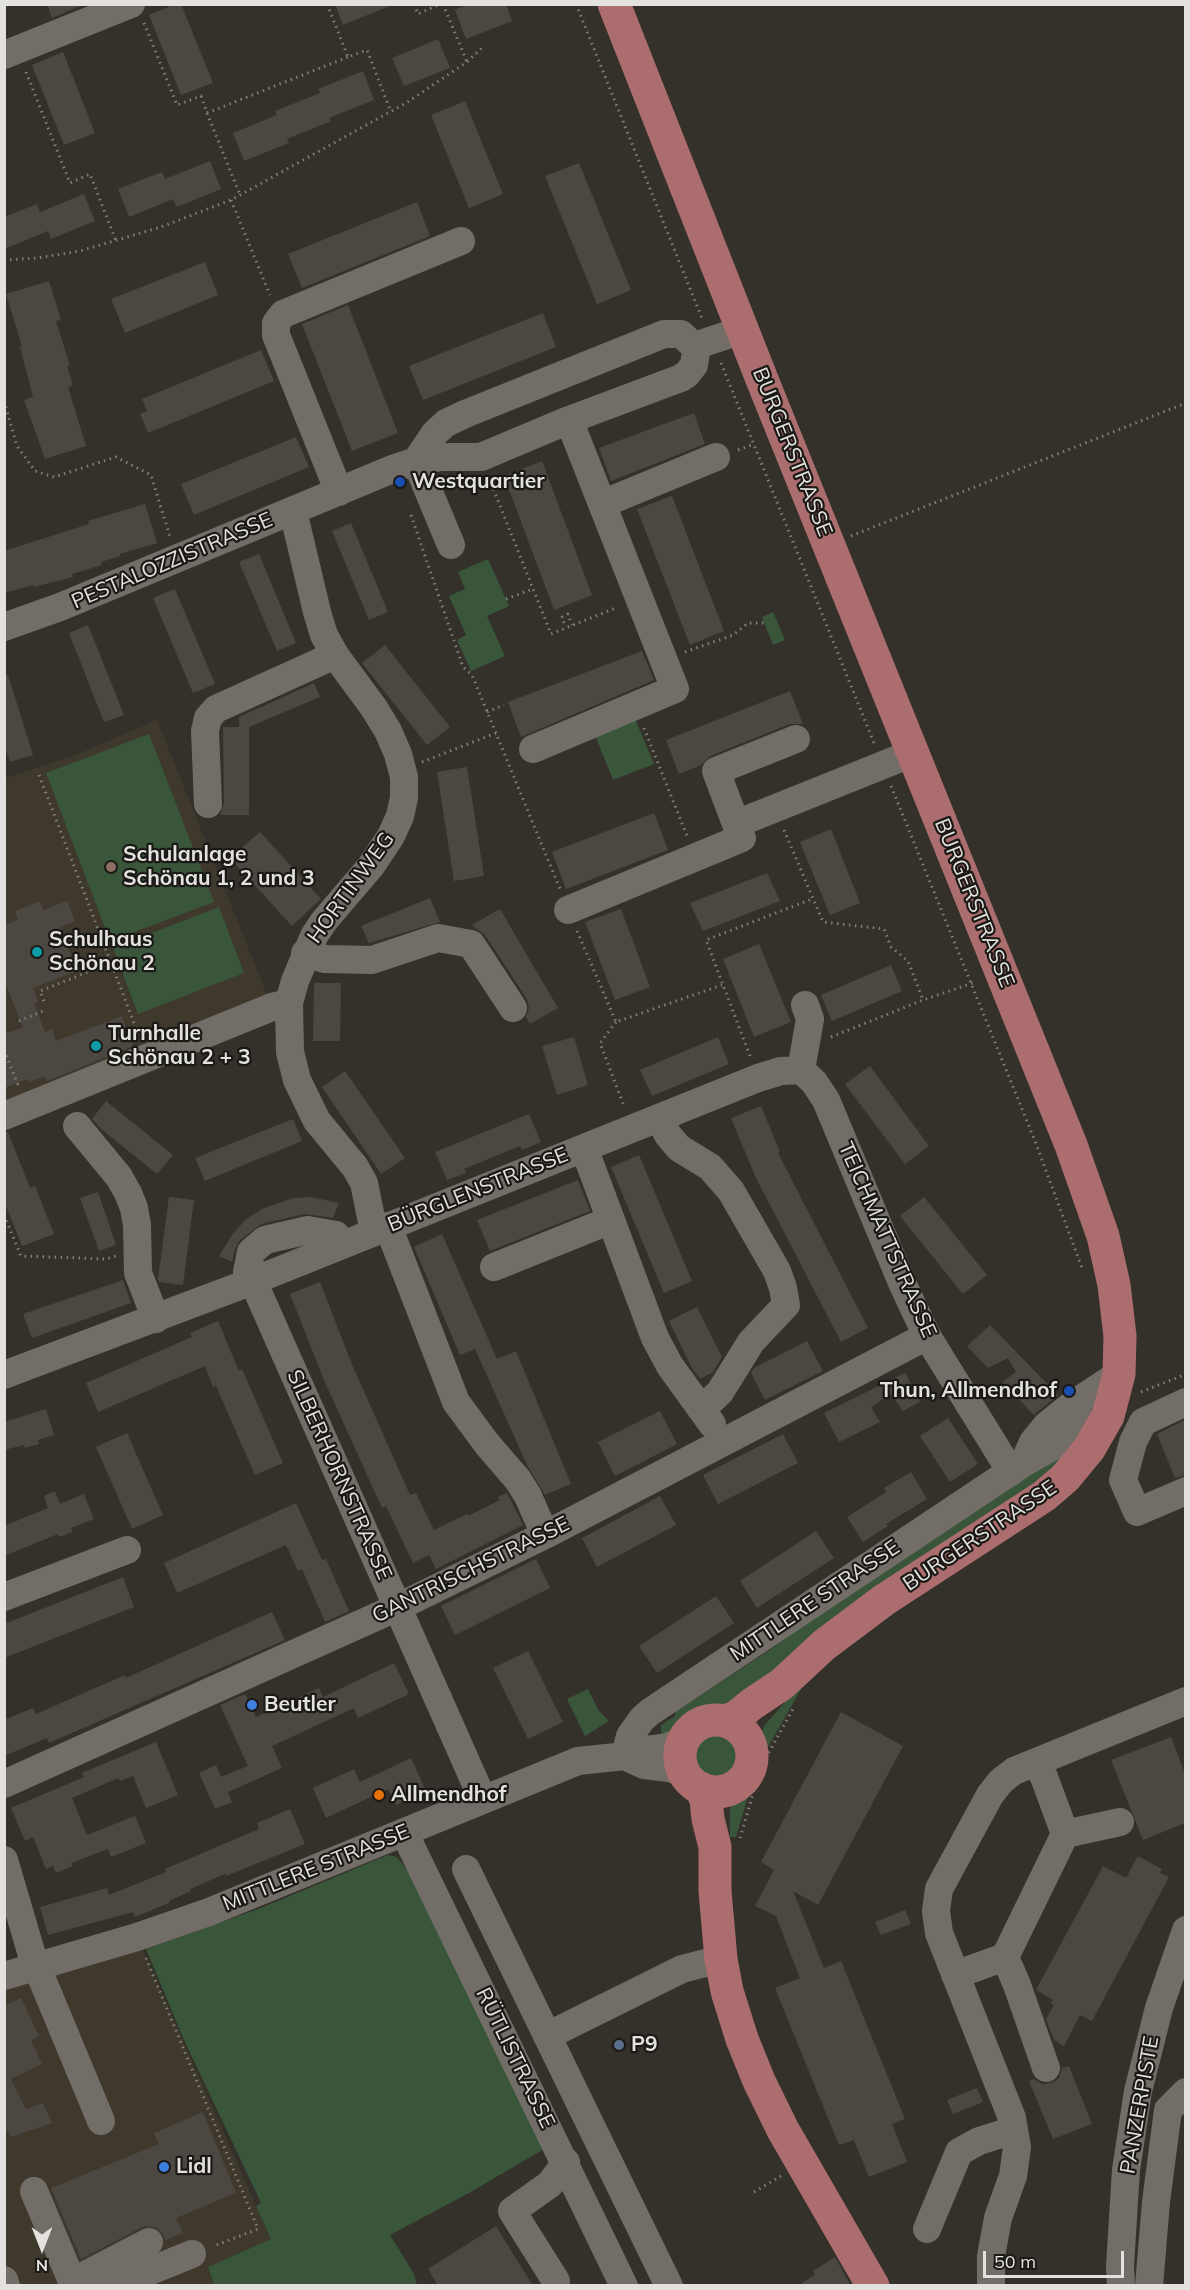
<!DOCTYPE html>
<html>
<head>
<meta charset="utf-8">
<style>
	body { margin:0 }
	#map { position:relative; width:1190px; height:2290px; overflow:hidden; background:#34312a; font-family:Mulish,sans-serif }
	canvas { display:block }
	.frame { position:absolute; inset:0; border:6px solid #e4e2de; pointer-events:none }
	.north { position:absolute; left:12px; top:2218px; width:60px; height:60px; -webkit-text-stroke:4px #1b1916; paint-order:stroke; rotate:180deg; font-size:16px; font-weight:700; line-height:24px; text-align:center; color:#e4e2de }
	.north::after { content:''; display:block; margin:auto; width:21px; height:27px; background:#e4e2de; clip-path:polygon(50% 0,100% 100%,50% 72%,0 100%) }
	.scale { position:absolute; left:983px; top:2251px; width:141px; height:27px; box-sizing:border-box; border:3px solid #e4e2de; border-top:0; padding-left:8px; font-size:18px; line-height:21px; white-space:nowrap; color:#e4e2de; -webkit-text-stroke:4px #1b1916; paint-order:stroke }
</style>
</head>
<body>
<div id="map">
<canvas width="1190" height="2290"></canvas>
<div class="frame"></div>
<div class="north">N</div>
<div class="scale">50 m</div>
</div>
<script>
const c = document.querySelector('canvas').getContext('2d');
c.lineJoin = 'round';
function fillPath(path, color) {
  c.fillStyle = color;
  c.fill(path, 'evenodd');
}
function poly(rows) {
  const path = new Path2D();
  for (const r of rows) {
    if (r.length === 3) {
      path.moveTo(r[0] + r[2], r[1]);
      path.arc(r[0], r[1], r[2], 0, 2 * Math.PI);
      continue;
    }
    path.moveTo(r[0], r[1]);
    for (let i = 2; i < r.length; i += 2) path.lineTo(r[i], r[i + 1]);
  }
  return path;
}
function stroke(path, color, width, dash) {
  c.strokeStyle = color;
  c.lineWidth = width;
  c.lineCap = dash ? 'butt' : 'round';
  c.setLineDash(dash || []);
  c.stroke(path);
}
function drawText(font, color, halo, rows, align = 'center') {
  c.font = font + ' Mulish,sans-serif';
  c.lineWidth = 4.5;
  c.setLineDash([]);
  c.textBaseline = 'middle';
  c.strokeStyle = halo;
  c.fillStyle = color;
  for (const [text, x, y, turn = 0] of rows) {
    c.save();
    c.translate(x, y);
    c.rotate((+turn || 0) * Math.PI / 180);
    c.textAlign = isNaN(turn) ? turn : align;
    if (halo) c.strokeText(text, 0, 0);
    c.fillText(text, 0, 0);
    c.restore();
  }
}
const built = poly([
	[157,720,272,1007,5,1116,5,778,73,756],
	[137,1937,271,2239,208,2267,214,2285,5,2286,5,1976]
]);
const green = poly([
	[488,559,509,606,487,616,505,656,471,671,457,640,466,635,449,596,465,589,458,572],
	[773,612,785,640,773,645,762,617],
	[633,714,654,764,613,780,593,730],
	[149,734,214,902,110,941,46,773],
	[219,907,244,973,138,1014,113,948],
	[1071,1442,1051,1474,715,1714,701,1716,689,1723,680,1734,661,1743,661,1725,675,1716,675,1712,770,1650,823,1610],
	[799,1686,801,1689,767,1749,754,1776,736,1837,730,1837,730,1810,732,1802,749,1783,755,1773,758,1765,758,1743,764,1726],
	[588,1689,599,1711,609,1721,585,1736,567,1699],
	[716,1756,23],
	[388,1855,397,1857,406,1869,412,1867,549,2146,469,2193,390,2235,414,2274,417,2285,214,2285,208,2267,271,2239,256,2206,261,2203,255,2190,184,2040,146,1949,261,1908]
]);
const building = poly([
	[47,4,85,4,52,18],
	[175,4,181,4,213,83,181,95,149,15],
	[335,4,392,4,392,5,343,25],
	[469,4,506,4,512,21,466,39,455,10],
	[438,39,450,68,404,86,392,58],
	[63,52,95,133,64,145,32,65],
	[363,71,374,100,329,118,331,121,287,139,289,143,244,161,233,133,277,115,275,111,320,93,318,89],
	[465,101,503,194,469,208,431,115],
	[210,161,221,189,177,207,173,199,129,217,118,189,162,172,165,179],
	[579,163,631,290,597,304,545,176],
	[84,194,95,221,51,239,48,231,4,249,4,217,37,204,40,212],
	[417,202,430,236,302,288,288,254],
	[205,262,218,295,125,333,111,299],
	[49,281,61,320,56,321,70,366,67,366,73,385,68,387,86,446,45,459,24,400,33,397,20,347,22,346,6,294],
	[348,305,398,433,352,451,302,324],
	[543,313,556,347,423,400,409,366],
	[261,350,274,381,148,433,140,414,147,411,142,399],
	[694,413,705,444,611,481,599,448],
	[296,437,309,467,194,515,181,484],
	[542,461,592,595,554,610,504,476],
	[672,496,724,631,690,645,637,509],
	[145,504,157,543,120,554,120,556,101,562,102,565,72,574,73,577,34,587,33,585,4,593,4,551,89,524,88,521],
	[351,523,388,612,369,620,332,531],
	[259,554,296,643,277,651,239,562],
	[175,589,215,684,193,693,153,598],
	[88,625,124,715,104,722,69,633],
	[385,645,450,727,427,745,362,663],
	[642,651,654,680,521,737,508,702],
	[8,675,33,755,10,762,4,743,4,676],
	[314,683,320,697,249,727,249,815,220,815,224,803,223,727,239,727,239,717],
	[790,691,803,724,790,724,710,756,701,765,679,774,666,740],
	[467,767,484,876,454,881,437,772],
	[654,813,668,850,566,889,552,852],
	[831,829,860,903,830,915,800,842],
	[260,832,321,899,292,926,230,858],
	[767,873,780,901,703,931,690,903],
	[430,898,440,922,369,943,361,926],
	[40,901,43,910,67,901,75,921,60,927,77,971,33,988,38,1002,34,1004,45,1032,52,1029,56,1041,122,1016,133,1046,47,1081,45,1076,29,1082,28,1079,4,1088,4,1034,23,1027,4,980,4,925,18,920,15,911],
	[500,909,558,1008,530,1024,526,1017,529,1008,527,999,485,935,472,925],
	[621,909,650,987,615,1000,585,922],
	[759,944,791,1022,754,1037,723,959],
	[891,965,902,991,832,1021,821,995],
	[314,983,341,983,340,1041,313,1041],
	[574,1037,588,1085,557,1095,542,1046],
	[718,1037,729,1064,652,1096,640,1070],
	[870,1066,929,1146,905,1164,845,1084],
	[345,1071,405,1158,381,1174,322,1087],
	[106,1101,173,1155,157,1174,101,1129,92,1119],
	[761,1106,780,1152,778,1153,868,1328,841,1342,756,1178,731,1118],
	[529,1114,541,1142,522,1150,520,1146,464,1169,466,1173,447,1180,435,1152],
	[293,1119,302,1141,205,1181,195,1158],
	[4,1132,8,1132,30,1188,35,1186,54,1234,22,1246,4,1201],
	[639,1155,692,1281,664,1293,611,1167],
	[578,1180,590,1211,490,1251,477,1220],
	[98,1192,116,1245,99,1251,80,1198],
	[169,1197,194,1200,183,1285,159,1282,158,1279],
	[311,1197,339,1203,333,1218,305,1214,261,1224,240,1240,235,1249,232,1262,219,1256,232,1235,246,1219,262,1209,293,1198],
	[924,1197,987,1275,963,1294,900,1216],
	[442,1234,497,1359,516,1351,571,1484,545,1495,527,1465,475,1349,460,1355,414,1247],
	[123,1280,131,1303,32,1338,23,1314],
	[320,1282,351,1362,410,1495,416,1493,434,1530,467,1514,468,1516,500,1500,498,1497,507,1493,523,1525,436,1569,429,1555,413,1563,386,1506,382,1508,324,1380,290,1294],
	[697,1307,722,1357,713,1372,700,1379,692,1368,669,1321],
	[218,1321,239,1371,242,1369,283,1463,255,1475,216,1386,213,1387,205,1366,98,1412,86,1383,192,1337,190,1333],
	[990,1325,1058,1395,1034,1415,1002,1382,1016,1372,1008,1358,988,1368,967,1346],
	[807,1341,823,1371,765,1400,751,1373,754,1368],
	[905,1373,920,1402,903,1411,891,1394,871,1407,880,1422,839,1442,824,1413],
	[46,1409,54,1435,38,1440,39,1444,25,1448,24,1445,4,1450,4,1422],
	[660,1411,677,1444,615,1476,598,1442],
	[948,1418,978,1464,950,1482,920,1436],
	[1185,1420,1185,1475,1175,1478,1157,1434],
	[127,1433,163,1515,132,1529,96,1447],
	[783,1434,798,1463,718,1504,703,1475],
	[911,1472,927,1499,886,1524,888,1526,863,1542,847,1517,886,1492,884,1488],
	[55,1491,60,1504,84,1494,94,1519,71,1528,73,1532,59,1537,58,1534,4,1556,4,1526,48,1508,44,1496],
	[660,1496,676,1525,597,1567,582,1538],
	[296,1503,322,1560,326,1559,349,1611,325,1622,302,1569,298,1571,286,1545,177,1593,164,1563],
	[816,1531,834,1558,757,1608,740,1581],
	[536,1559,550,1588,455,1635,441,1606],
	[123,1577,134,1607,4,1658,4,1624],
	[716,1596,734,1623,657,1673,639,1646],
	[272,1612,285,1640,49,1743,47,1738,4,1756,4,1720,33,1708,36,1714,125,1675,126,1678],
	[528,1651,563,1722,528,1739,493,1668],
	[394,1663,409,1694,358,1718,354,1708,272,1746,282,1768,228,1792,232,1802,215,1809,199,1773,216,1765,221,1777,248,1766,220,1705,245,1694,256,1717,319,1688,323,1697],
	[841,1712,903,1746,818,1905,793,1891,824,1968,841,1961,905,2119,892,2124,907,2162,869,2177,854,2140,839,2145,775,1988,800,1978,776,1916,755,1906,774,1870,761,1862],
	[1171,1737,1185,1774,1185,1823,1143,1840,1111,1760],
	[156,1742,178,1795,146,1808,133,1776,120,1781,118,1778,72,1798,87,1835,135,1816,146,1843,111,1857,108,1849,71,1863,73,1866,56,1873,53,1866,46,1869,33,1837,25,1841,11,1808,84,1777,82,1773],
	[411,1758,426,1791,396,1805,388,1789,326,1818,313,1788,354,1769,360,1782],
	[290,1809,305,1844,226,1876,225,1874,190,1889,191,1891,169,1901,169,1903,135,1917,133,1912,48,1935,40,1907,107,1888,109,1895,166,1872,165,1869,259,1829,257,1823],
	[1138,1856,1162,1869,1160,1873,1169,1877,1092,2021,1080,2015,1064,2046,1054,2040,1046,2019,1054,2005,1051,2004,1053,2000,1036,1990,1103,1866,1126,1878],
	[905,1910,911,1924,881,1935,875,1922],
	[21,1998,39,2036,31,2040,42,2064,11,2079,26,2109,43,2103,52,2123,11,2137,4,2124,4,2006],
	[1069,2066,1092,2124,1053,2139,1029,2081,1034,2079,1042,2084,1052,2083,1059,2078,1062,2068],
	[977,2088,983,2102,953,2114,947,2100],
	[203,2112,236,2193,176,2218,183,2233,165,2240,163,2234,157,2228,149,2226,142,2227,81,2259,51,2188,159,2144,154,2133],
	[496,2226,533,2286,438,2286,428,2269],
	[835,2257,851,2286,797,2286,815,2275,813,2271]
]);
const path = poly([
	[327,4,348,57,367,50,391,112],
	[414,4,418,14,440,4],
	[443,4,467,62],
	[576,4,703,321],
	[144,23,177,105,201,96,207,113,348,57],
	[26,72,70,183,90,174,116,241],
	[207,113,240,195],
	[231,200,270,295],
	[4,260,37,258,80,251,161,227,231,200,406,103,467,62,482,48],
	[721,363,874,743],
	[4,401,17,446,35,471,54,477,116,457,151,475,170,537],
	[738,450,754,444],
	[489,478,551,634,618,607],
	[411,515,463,667,472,675,560,889],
	[851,536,1186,403],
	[506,599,533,589],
	[564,623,562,617,568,614,572,625],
	[685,652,733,635,748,623,764,623],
	[487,712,504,705],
	[644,728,687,836],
	[422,762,496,733],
	[39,775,139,1036],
	[891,786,1035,1141,1082,1268],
	[784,830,823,922,884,929,891,947,908,961,923,1000],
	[577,931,616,1022,722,985],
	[44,1001,40,991,111,963],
	[19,1021,43,1011],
	[616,1022,600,1043,624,1106],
	[831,1037,923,1000,973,983],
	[4,1050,18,1085],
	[750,1056,706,940,812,899],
	[4,1215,21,1256,106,1259,116,1256],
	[1141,1392,1186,1374],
	[740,1838,757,1780,768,1754,793,1709],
	[146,1958,258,2229,214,2246],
	[754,2192,781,2176]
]);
const minor = poly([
	[4,55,131,4],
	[694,346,743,330],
	[416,461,451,545],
	[339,492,276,335,276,323,283,314,461,241],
	[602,504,716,457],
	[293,511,317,612,324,635,335,655,374,708,388,731,398,754,404,777,404,798,400,816,391,836,371,866,324,921,314,936,295,981,289,1003,290,1052,297,1080,317,1121,355,1167,364,1183,374,1232],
	[4,627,60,607,395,468,416,461,442,457,481,457,569,420,681,378,687,374,694,365,696,352,694,346,681,334,664,334,465,414,446,423,435,433,416,461],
	[533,749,675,689,569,420],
	[208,804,205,731,208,718,216,709,335,655],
	[736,824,716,771,796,739],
	[568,910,742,838,736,824,913,753],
	[305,953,325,959,372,960,438,938,471,944,513,1008],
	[801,1070,814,1082,826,1100,903,1285,927,1336,1011,1472],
	[801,1070,810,1019,805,1005],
	[4,1116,272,1007,289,1003],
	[659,1118,668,1135,679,1148,710,1167,731,1191,777,1271,783,1288,786,1305,751,1342,720,1392,702,1409],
	[77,1126,119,1177,128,1193,134,1208,137,1225,138,1273,156,1319],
	[584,1148,655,1338,670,1366,712,1424],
	[388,1226,456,1402,487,1444,518,1480,528,1496,545,1535],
	[336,1235,308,1230,265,1240,251,1252,247,1272,253,1281,483,1800],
	[494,1267,611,1220],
	[4,1375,253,1281,758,1078,781,1071,801,1070],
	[1186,1402,1143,1422,1133,1442,1123,1480,1137,1512,1186,1491],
	[1025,1460,1033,1442,1047,1425,1072,1405,1119,1374],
	[4,1597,127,1550],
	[625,1756,630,1736,642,1719,650,1712,1025,1462,1108,1416],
	[629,1758,644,1765,669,1768,685,1773],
	[1036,1762,1044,1777,1065,1834],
	[4,1784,398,1607,545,1535,927,1336],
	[404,1832,624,2286],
	[4,1860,32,1955,101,2121],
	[466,1869,669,2286],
	[1005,1957,1065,1834,1120,1822],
	[955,1975,1005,1957,1017,1985,1046,2068],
	[4,1976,137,1937,209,1912,578,1761,625,1756,645,1750,667,1747,685,1740],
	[547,2036,682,1969,721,1959],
	[34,2191,74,2286],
	[927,2229,959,2152,979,2141,1014,2130],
	[4,2280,6,2286],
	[556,2281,512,2211,550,2184,566,2162],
	[72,2282,149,2242],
	[113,2286,192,2254],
	[991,2286,991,2256,998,2218,1013,2176,1017,2147,1012,2118,939,1933,936,1911,939,1889,990,1795,1001,1781,1014,1771,1186,1701],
	[1121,2286,1120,2266,1126,2170,1138,2091,1159,2008,1186,1930],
	[1149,2286,1156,2202,1168,2110,1186,2092]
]);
const major = poly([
	[614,4,763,382,1071,1145,1103,1236,1114,1285,1120,1336,1119,1374,1108,1416,1089,1449,1065,1478,1044,1496,884,1600,824,1645,782,1684,752,1704,736,1717,725,1721],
	[716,1756,36],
	[701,1788,706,1800,708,1819,715,1847,715,1891,721,1959,727,1991,742,2039,759,2081,783,2130,873,2286]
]);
const markers = [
	[400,482,6,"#1a4fb4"],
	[111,867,6,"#8d6e63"],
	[37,952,6,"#0f9aa8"],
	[96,1046,6,"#0f9aa8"],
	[1069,1391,6,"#1a4fb4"],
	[252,1705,6,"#3f7fe0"],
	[379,1795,6,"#e8710a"],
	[619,2045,6,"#5c6f8a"],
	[164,2167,6,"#3f7fe0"]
];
const streetNames = [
	["BURGERSTRASSE",792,452,68],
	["PESTALOZZISTRASSE",172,561,-23],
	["HORTINWEG",351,888,-54],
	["BURGERSTRASSE",974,903,68],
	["BÜRGLENSTRASSE",478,1190,-22],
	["TEICHMATTSTRASSE",887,1240,66],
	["SILBERHORNSTRASSE",339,1475,66],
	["BURGERSTRASSE",980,1536,-34],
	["GANTRISCHSTRASSE",471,1570,-26],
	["MITTLERE STRASSE",815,1601,-34],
	["MITTLERE STRASSE",316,1868,-22],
	["RÜTLISTRASSE",515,2058,64],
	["PANZERPISTE",1140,2105,-80]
];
const poiNames = [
	["Westquartier",412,482],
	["Schulanlage",123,855],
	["Schönau 1, 2 und 3",123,879],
	["Schulhaus",49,940],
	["Schönau 2",49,964],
	["Turnhalle",108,1034],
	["Schönau 2 + 3",108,1058],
	["Thun, Allmendhof",1057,1391,"right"],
	["Beutler",264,1705],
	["Allmendhof",391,1795],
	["P9",631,2045],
	["Lidl",176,2167]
];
fillPath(built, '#3e392c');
fillPath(green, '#39563b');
fillPath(building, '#4c4841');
stroke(path, '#817f79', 3, [1.5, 4.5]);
stroke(minor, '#726e67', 28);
stroke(major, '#ac6d6e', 33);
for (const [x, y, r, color] of markers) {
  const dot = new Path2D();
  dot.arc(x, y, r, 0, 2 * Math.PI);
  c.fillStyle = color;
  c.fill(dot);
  stroke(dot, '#1b1916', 2);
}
drawText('21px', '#e4e2de', '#1b1916', streetNames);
drawText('bold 21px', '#e4e2de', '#1b1916', poiNames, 'left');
</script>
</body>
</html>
